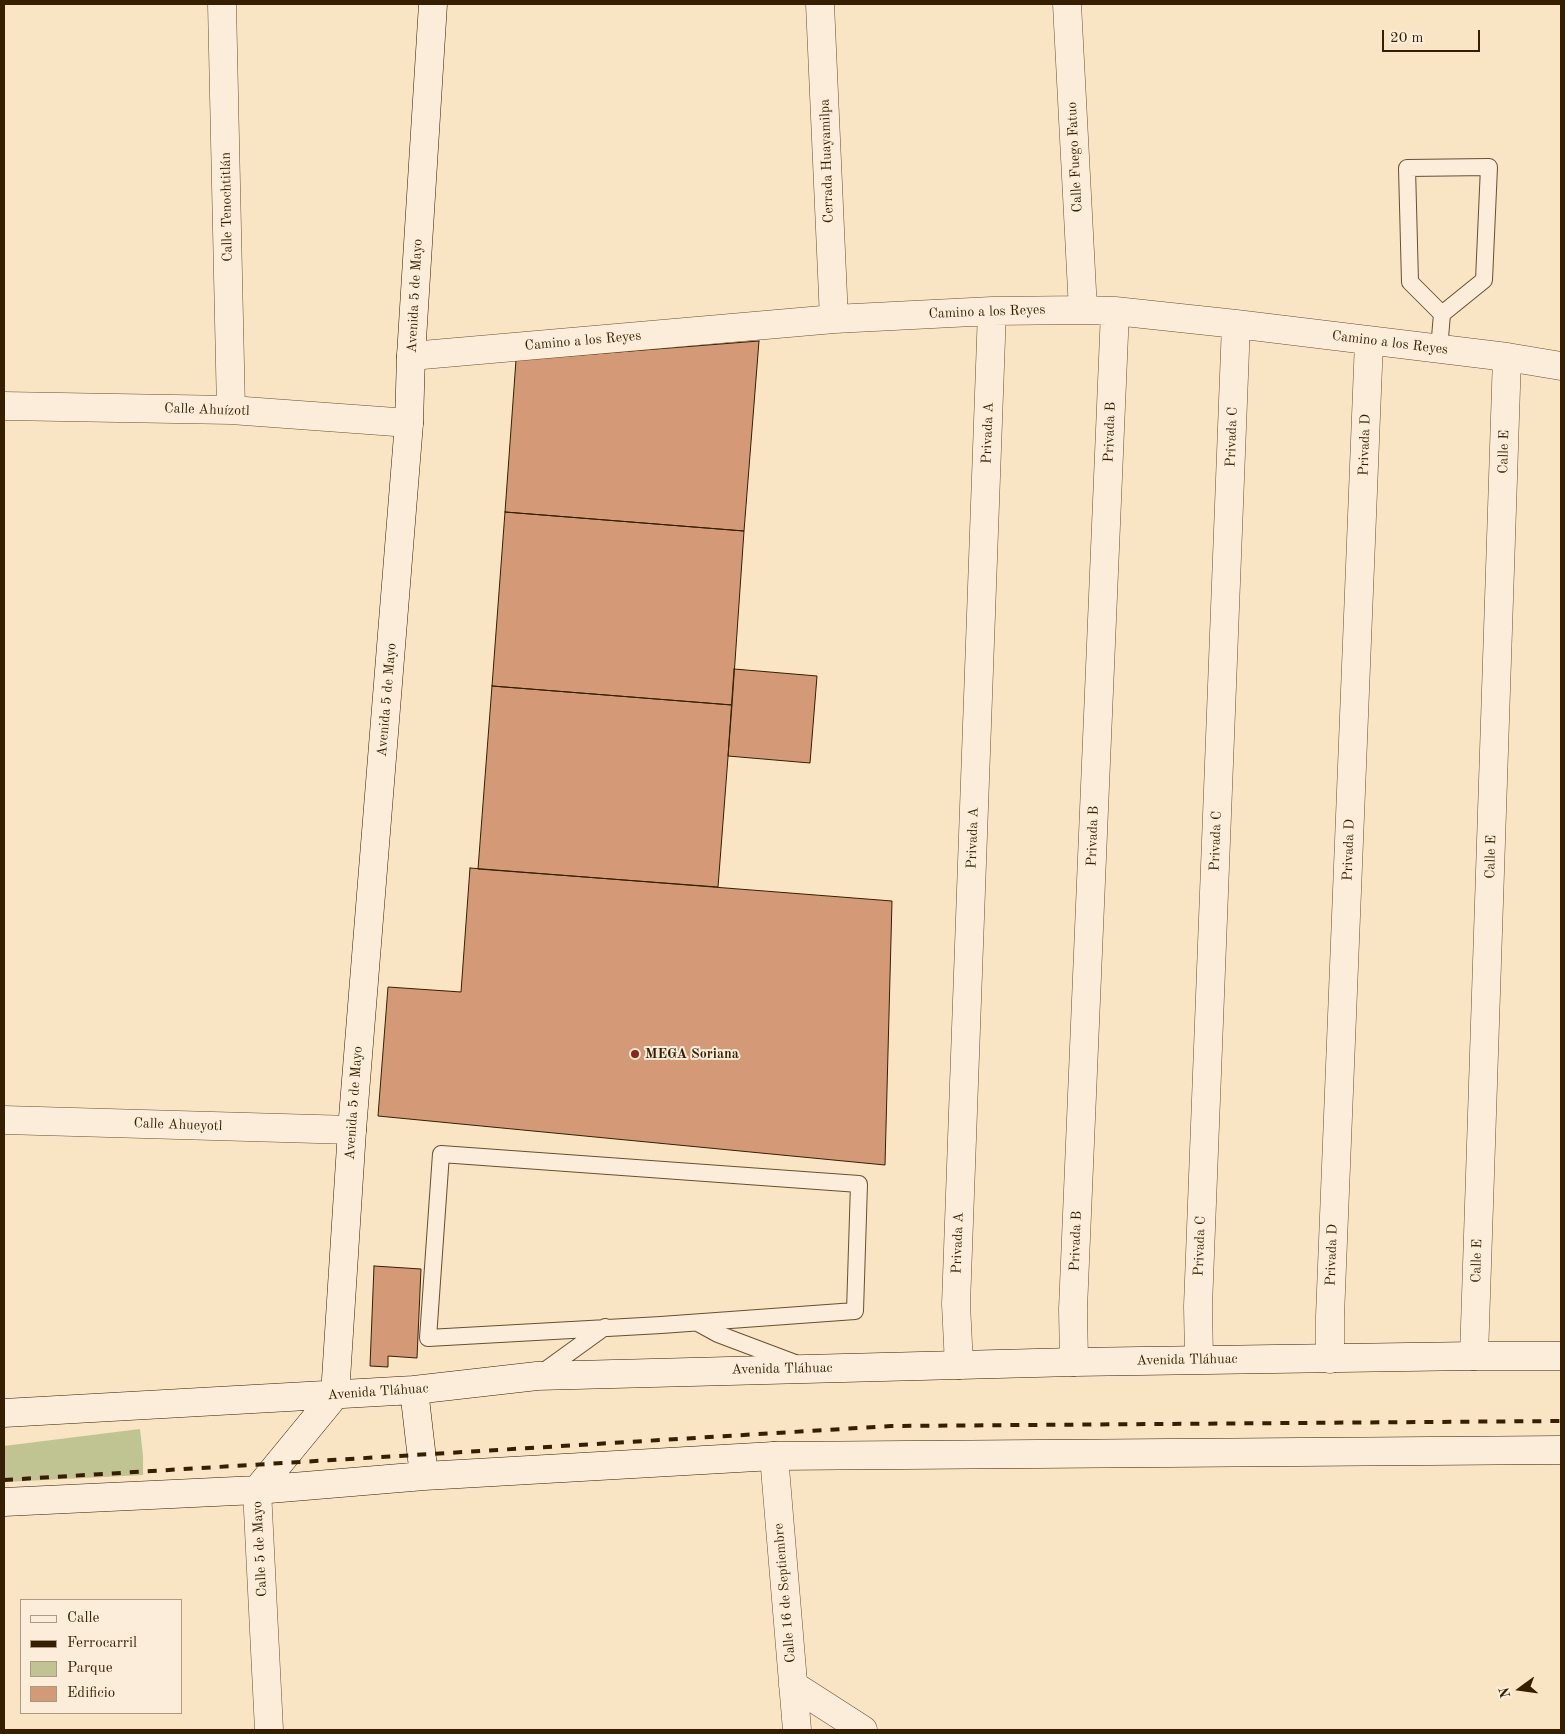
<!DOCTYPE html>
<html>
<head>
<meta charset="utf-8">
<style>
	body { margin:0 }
	#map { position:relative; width:1565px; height:1734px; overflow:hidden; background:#f9e4c4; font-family:"Old Standard TT",serif }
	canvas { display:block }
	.frame { position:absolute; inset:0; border:5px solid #351f00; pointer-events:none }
	.legend { position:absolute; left:20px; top:1599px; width:162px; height:115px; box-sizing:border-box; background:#fbedd9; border:1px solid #ac9b82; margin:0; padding:6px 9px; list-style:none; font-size:15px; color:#351f00 }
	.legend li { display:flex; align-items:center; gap:10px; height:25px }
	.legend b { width:25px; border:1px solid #ac9b82 }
	.north { position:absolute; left:1495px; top:1664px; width:50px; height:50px; -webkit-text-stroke:4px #fbedd9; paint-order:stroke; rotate:256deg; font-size:14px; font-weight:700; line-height:20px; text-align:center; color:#351f00 }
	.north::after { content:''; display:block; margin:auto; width:18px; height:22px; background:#351f00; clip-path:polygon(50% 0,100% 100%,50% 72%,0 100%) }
	.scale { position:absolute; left:1382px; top:30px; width:98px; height:22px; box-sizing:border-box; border:2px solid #351f00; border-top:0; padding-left:6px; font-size:15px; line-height:18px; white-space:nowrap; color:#351f00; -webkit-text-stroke:4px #fbedd9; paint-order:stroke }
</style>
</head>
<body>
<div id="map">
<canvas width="1565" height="1734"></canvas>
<div class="frame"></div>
<ul class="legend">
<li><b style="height:6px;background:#fbedd9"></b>Calle</li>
<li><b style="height:6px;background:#351f00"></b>Ferrocarril</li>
<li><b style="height:14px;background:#c0c392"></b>Parque</li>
<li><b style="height:14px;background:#d49a77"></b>Edificio</li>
</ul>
<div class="north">N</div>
<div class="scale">20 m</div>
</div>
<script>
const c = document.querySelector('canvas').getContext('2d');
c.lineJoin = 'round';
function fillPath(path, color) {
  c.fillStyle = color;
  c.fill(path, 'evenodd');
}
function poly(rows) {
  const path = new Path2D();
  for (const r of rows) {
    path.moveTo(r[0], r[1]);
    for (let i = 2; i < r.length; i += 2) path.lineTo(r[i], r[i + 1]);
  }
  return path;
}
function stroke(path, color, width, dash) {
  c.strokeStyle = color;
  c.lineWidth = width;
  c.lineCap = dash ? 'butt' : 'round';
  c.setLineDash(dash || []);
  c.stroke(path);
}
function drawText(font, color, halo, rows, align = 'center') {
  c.font = font + ' "Old Standard TT",serif';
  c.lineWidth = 4;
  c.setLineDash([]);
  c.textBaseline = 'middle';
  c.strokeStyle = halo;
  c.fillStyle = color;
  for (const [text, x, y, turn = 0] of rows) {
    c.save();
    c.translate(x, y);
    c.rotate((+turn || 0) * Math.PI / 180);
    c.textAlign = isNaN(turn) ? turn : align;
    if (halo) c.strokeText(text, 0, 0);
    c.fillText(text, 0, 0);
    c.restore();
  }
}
const green = poly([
	[140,1429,143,1456,143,1475,4,1482,4,1446]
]);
const building = poly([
	[759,341,744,531,505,512,516,360,759,341],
	[505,512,744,531,732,705,492,686,505,512],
	[734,669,817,676,810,763,728,756,734,669],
	[492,686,732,705,718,887,478,869,492,686],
	[470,868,892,901,885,1165,378,1116,388,987,461,992,470,868],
	[374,1266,421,1269,417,1358,388,1356,388,1367,370,1366,374,1266]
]);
const lane = poly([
	[1439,349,1442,314,1484,280,1489,167,1407,168,1410,282,1442,314],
	[441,1154,859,1184,855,1311,661,1325,428,1338,441,1154],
	[698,1323,718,1334,795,1363],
	[540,1374,605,1327]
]);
const street = poly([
	[222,4,231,410],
	[820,4,834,319],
	[1067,4,1083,310],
	[411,356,834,319,992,311,1083,310,1115,311,1236,324,1507,357,1561,366],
	[4,406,231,410,409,423],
	[4,1120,352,1130],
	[1474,1356,1507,357],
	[1199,1359,1198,1306,1236,324],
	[1330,1359,1330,1316,1369,341],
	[1074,1362,1073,1309,1115,311],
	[959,1365,956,1304,992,311],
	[774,1456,797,1730],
	[257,1490,269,1730],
	[793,1685,863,1730]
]);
const secondary = poly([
	[414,1390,424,1476],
	[4,1413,414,1390,537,1376,1074,1362,1474,1356,1561,1356],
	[257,1490,335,1395,352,1130,409,423,411,356,433,4],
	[4,1502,257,1490,424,1476,774,1456,1561,1450]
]);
const rail = poly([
	[4,1480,891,1426,1561,1421]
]);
const markers = [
	[635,1054,5,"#8f2418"]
];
const streetNames = [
	["Calle Fuego Fatuo",1075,157,-93],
	["Cerrada Huayamilpa",827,161,-92],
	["Calle Tenochtitlán",227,207,-91],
	["Avenida 5 de Mayo",415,296,-87],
	["Camino a los Reyes",987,312,-2],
	["Camino a los Reyes",583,341,-5],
	["Camino a los Reyes",1390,343,7],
	["Calle Ahuízotl",207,410,2],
	["Privada B",1110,432,-88],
	["Privada A",988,433,-88],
	["Privada C",1232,437,-88],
	["Privada D",1365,445,-88],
	["Calle E",1504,452,-88],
	["Avenida 5 de Mayo",387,700,-85],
	["Privada B",1093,836,-88],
	["Privada A",973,838,-88],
	["Privada C",1216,841,-88],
	["Privada D",1349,850,-88],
	["Calle E",1491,857,-88],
	["Avenida 5 de Mayo",354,1103,-86],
	["Calle Ahueyotl",178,1125,2],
	["Privada B",1076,1241,-88],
	["Privada A",958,1243,-88],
	["Privada C",1200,1246,-88],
	["Privada D",1332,1255,-88],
	["Calle E",1477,1261,-88],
	["Avenida Tláhuac",1187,1360,-1],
	["Avenida Tláhuac",782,1369,-1],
	["Avenida Tláhuac",378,1392,-4],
	["Calle 5 de Mayo",260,1549,-93],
	["Calle 16 de Septiembre",785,1593,-95]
];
const poiNames = [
	["MEGA Soriana",645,1054]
];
fillPath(green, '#c0c392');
fillPath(building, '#d49a77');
stroke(building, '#351f00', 1);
stroke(lane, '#665031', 18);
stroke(street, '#665031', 29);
stroke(secondary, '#351f00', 29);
stroke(lane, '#fbedd9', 16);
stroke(street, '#fbedd9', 28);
stroke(secondary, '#fbedd9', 28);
stroke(rail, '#351f00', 4, [9, 9]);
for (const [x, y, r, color] of markers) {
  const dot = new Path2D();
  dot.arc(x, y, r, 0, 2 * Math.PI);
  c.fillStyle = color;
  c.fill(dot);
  stroke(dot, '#fbedd9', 2);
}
drawText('14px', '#351f00', '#fbedd9', streetNames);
drawText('bold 14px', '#351f00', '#fbedd9', poiNames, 'left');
</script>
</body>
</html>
